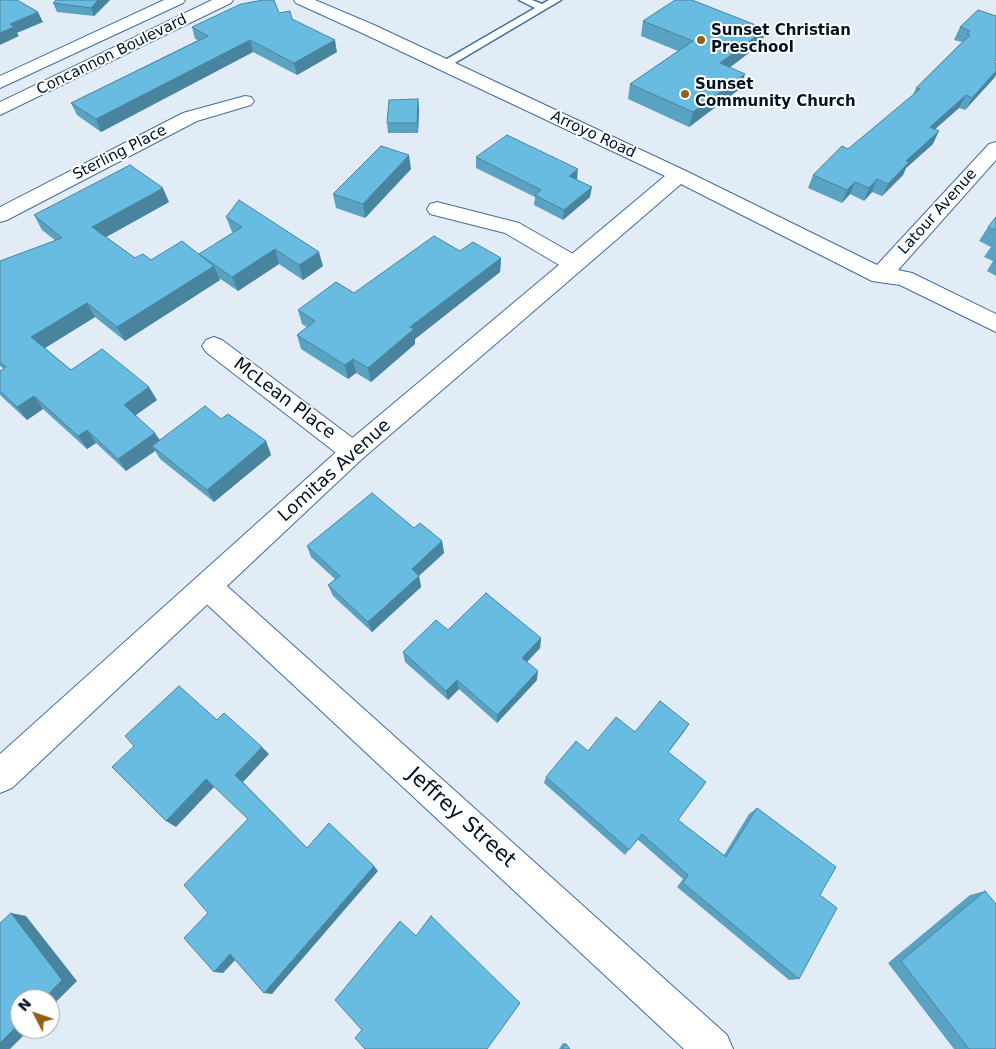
<!DOCTYPE html>
<html>
<head>
<meta charset="utf-8">
<style>
	body { margin:0 }
	#map { position:relative; width:996px; height:1049px; overflow:hidden; background:#e2ecf7; font-family:"DejaVu Sans",sans-serif }
	canvas { display:block }
	.north { position:absolute; left:10px; top:989px; width:50px; height:50px; box-sizing:border-box; background:#fff; border:1px solid #9aa1a8; border-radius:50%; rotate:311deg; font-size:14px; font-weight:700; line-height:20px; text-align:center; color:#021326 }
	.north::after { content:''; display:block; margin:auto; width:18px; height:22px; background:#946015; clip-path:polygon(50% 0,100% 100%,50% 72%,0 100%) }
</style>
</head>
<body>
<div id="map">
<canvas width="996" height="1049"></canvas>
<div class="north">N</div>
</div>
<script>
const c = document.querySelector('canvas').getContext('2d');
c.lineJoin = 'round';
function poly(rows) {
  const path = new Path2D();
  for (const r of rows) {
    path.moveTo(r[0], r[1]);
    for (let i = 2; i < r.length; i += 2) path.lineTo(r[i], r[i + 1]);
  }
  return path;
}
function stroke(path, color, width, dash) {
  c.strokeStyle = color;
  c.lineWidth = width;
  c.lineCap = dash ? 'butt' : 'round';
  c.setLineDash(dash || []);
  c.stroke(path);
}
function fillPath(path, color) {
  c.fillStyle = color;
  c.fill(path, 'evenodd');
}
function drawText(font, color, halo, rows, align = 'center') {
  c.font = font + ' "DejaVu Sans",sans-serif';
  c.lineWidth = 4;
  c.setLineDash([]);
  c.textBaseline = 'middle';
  c.strokeStyle = halo;
  c.fillStyle = color;
  for (const [text, x, y, turn = 0] of rows) {
    c.save();
    c.translate(x, y);
    c.rotate((+turn || 0) * Math.PI / 180);
    c.textAlign = isNaN(turn) ? turn : align;
    if (halo) c.strokeText(text, 0, 0);
    c.fillText(text, 0, 0);
    c.restore();
  }
}
const service = poly([
	[519,0,532,0,542,4,549,0,561,0,448,67,440,67,439,65,440,63,535,8,519,0]
]);
const minor = poly([
	[245,96,251,97,254,101,251,105,197,121,7,220,0,222,0,207,183,113,245,96],
	[437,202,519,223,582,259,585,264,582,269,574,271,566,269,505,233,430,214,427,209,430,204,437,202],
	[214,337,222,340,362,445,366,452,362,459,353,462,344,459,206,352,202,346,206,340,214,337],
	[208,574,218,578,727,1035,733,1049,684,1049,198,596,194,587,198,578,208,574]
]);
const tertiary = poly([
	[294,0,315,0,374,25,686,171,877,265,989,144,996,142,996,160,898,270,912,273,996,314,996,332,900,285,872,281,681,184,362,459,12,788,0,793,0,754,344,445,665,176,362,33,296,3,294,0]
]);
const secondary = poly([
	[164,0,185,0,183,3,0,88,0,76,164,0],
	[212,0,233,0,231,3,0,115,0,102,212,0]
]);
const wall = poly([
	[110,0,94,16,57,12,53,3],
	[978,10,995,77,965,110,959,108,935,129,933,144,906,168,903,175,882,196,872,192,864,201,850,194,842,203,808,188,813,175,848,149,913,95,916,88,962,42,954,40,960,27],
	[279,13,292,19,337,52,297,75,253,52,101,132,77,115,71,103,198,40,195,39,192,27],
	[643,21,762,43,730,67,741,88,689,127,628,99,630,84,678,51,641,36],
	[418,99,419,110,418,133,388,133,387,123],
	[476,157,577,179,590,197,563,220,534,205,535,197,476,168],
	[411,169,365,218,336,208,333,194],
	[169,202,106,237,135,258,151,260,200,255,233,233,232,232,226,217,323,266,303,280,279,264,238,291,219,278,220,280,125,341,95,317,45,348,71,370,157,400,135,415,160,440,221,419,266,441,271,455,214,502,160,459,155,451,126,471,96,443,87,449,43,409,27,420,0,395,0,371,4,369,0,366,0,261,56,241,42,230,34,215],
	[996,217,996,276,987,271,993,261,984,257,991,247,979,241,988,227],
	[460,251,501,258,500,272,415,339,415,344,371,382,356,373,348,379,301,349,297,335,307,327,302,324,298,310,354,293],
	[414,528,442,541,444,553,419,576,421,587,372,632,333,596,328,585,335,579,311,557,307,546],
	[448,630,541,638,540,648,527,662,537,680,497,723,459,689,448,700,405,662,403,652],
	[689,724,668,752,678,820,724,855,749,814,757,808,820,895,799,979,789,980,677,887,683,879,637,839,625,855,544,783,546,777,635,732],
	[985,891,996,1049,954,1049,888,963,970,895],
	[563,1043,566,1044,570,1049,559,1049]
]);
const shadedWall = poly([
	[98,0,110,0,94,16,91,8],
	[38,12,43,22,17,33,19,36,0,45,0,33,10,24],
	[766,29,762,43,716,78,720,63],
	[250,40,253,52,101,132,96,119],
	[335,40,337,52,297,75,294,63],
	[996,71,996,75,995,77,965,110,972,98],
	[745,74,741,88,689,127,693,112],
	[966,95,959,108,924,139,930,127],
	[418,99,419,110,418,133,417,123],
	[939,131,933,144,906,168,903,175,882,196,888,184,906,161],
	[409,155,411,169,365,218,363,204],
	[578,169,577,179,568,186,569,176],
	[877,179,872,192,864,201,869,188],
	[855,182,850,194,842,203,847,190],
	[592,187,590,197,563,220,564,210],
	[163,188,169,202,99,241,92,227],
	[275,249,279,264,238,291,232,277],
	[319,252,323,266,303,280,299,265],
	[501,258,500,272,415,339,415,344,371,382,368,368,410,327],
	[214,266,220,280,125,341,117,327],
	[87,303,95,317,40,351,31,337],
	[353,359,356,373,348,379,345,365],
	[149,387,157,400,132,418,124,405],
	[34,396,43,409,27,420,17,407],
	[87,430,96,443,87,449,78,436],
	[155,433,163,445,152,446,155,451,126,471,118,459],
	[266,441,271,455,214,502,207,490],
	[442,541,444,553,414,580,412,569],
	[419,576,421,587,372,632,368,622],
	[541,638,540,648,522,667,522,658],
	[538,671,537,680,497,723,497,715],
	[457,680,459,689,448,700,446,691],
	[689,724,684,732,663,759,668,752],
	[262,747,269,754,243,782,312,853,235,775],
	[206,779,215,786,176,827,166,821],
	[374,866,378,871,272,994,264,993],
	[11,913,26,916,77,981,50,1008,50,999,44,999],
	[230,954,239,956,223,973,214,972],
	[20,1023,20,1029,30,1029,10,1049,0,1049,0,1043]
]);
const building = poly([
	[0,0,17,0,38,12,10,24,14,27,0,33,0,0],
	[56,0,98,0,91,8,53,3,56,0],
	[263,0,274,0,279,13,290,11,292,19,335,40,294,63,250,40,96,119,71,103,208,36,192,27,241,4,263,0],
	[675,0,692,0,766,29,720,63,745,74,693,112,630,84,693,41,643,21,675,0],
	[978,10,996,16,996,60,994,62,996,63,996,71,972,98,966,95,930,127,939,131,906,161,909,162,888,184,877,179,869,188,855,182,847,190,813,175,842,146,848,149,920,89,916,88,970,35,967,34,970,31,960,27,978,10],
	[418,99,417,123,387,123,389,100,418,99],
	[507,135,578,169,569,176,592,187,564,210,535,195,541,190,476,157,507,135],
	[381,146,409,155,363,204,333,194,381,146],
	[130,165,163,188,92,227,135,258,143,254,151,260,182,241,214,266,117,327,87,303,31,337,71,370,102,349,149,387,124,405,155,433,118,459,87,430,78,436,34,396,17,407,0,391,0,371,6,367,0,362,0,261,62,238,34,215,130,165],
	[239,200,319,252,299,265,275,249,232,277,199,254,242,227,226,217,239,200],
	[996,217,996,230,988,227,996,217],
	[434,236,460,251,473,242,501,258,410,327,414,329,368,368,353,359,345,365,297,335,315,321,298,310,336,282,354,293,434,236],
	[205,406,221,419,228,414,266,441,207,490,152,446,205,406],
	[372,493,414,528,420,523,442,541,412,569,419,576,368,622,328,585,340,576,307,546,372,493],
	[486,593,541,638,522,658,538,671,497,715,457,680,446,691,403,652,436,620,448,630,486,593],
	[179,686,217,720,224,713,262,747,235,775,307,848,329,823,374,866,264,993,230,954,214,972,184,938,208,913,184,885,248,819,206,779,166,821,112,767,134,746,125,736,179,686],
	[660,701,689,724,668,752,706,782,678,820,726,857,757,808,836,867,820,895,837,908,799,979,683,883,688,875,642,834,629,850,546,777,576,741,588,751,616,717,635,732,660,701],
	[985,891,996,904,996,1049,969,1049,901,961,985,891],
	[11,913,62,980,44,999,20,999,20,1023,0,1043,0,923,11,913],
	[431,916,520,1003,487,1049,365,1049,355,1038,362,1030,335,1000,400,921,416,936,431,916],
	[566,1044,570,1049,562,1049,566,1044]
]);
const markers = [
	[701,40,5,"#946015"],
	[685,94,5,"#946015"]
];
const farPoinames = [
	["Sunset Christian",711,31],
	["Preschool",711,48],
	["Sunset",695,85],
	["Community Church",695,102]
];
const farStreetnames = [
	["Concannon Boulevard",112,55,-26],
	["Arroyo Road",593,135,25],
	["Sterling Place",120,153,-27],
	["Latour Avenue",938,212,-48]
];
const streetNames = [
	["McLean Place",284,399,37],
	["Lomitas Avenue",335,471,-42]
];
const nearStreetnames = [
	["Jeffrey Street",461,818,42]
];
stroke(service, '#3e6e9e', 3);
stroke(minor, '#3e6e9e', 2);
stroke(tertiary, '#3e6e9e', 2);
stroke(secondary, '#3e6e9e', 2);
fillPath(service, '#fff');
fillPath(minor, '#fff');
fillPath(tertiary, '#fff');
fillPath(secondary, '#fff');
fillPath(wall, '#59a2c2');
fillPath(shadedWall, '#49849e');
fillPath(building, '#68bce2');
stroke(building, '#49849e', 1);
for (const [x, y, r, color] of markers) {
  const dot = new Path2D();
  dot.arc(x, y, r, 0, 2 * Math.PI);
  c.fillStyle = color;
  c.fill(dot);
  stroke(dot, '#fff', 2);
}
drawText('bold 15px', '#021326', '#fff', farPoinames, 'left');
drawText('15px', '#021326', '#fff', farStreetnames);
drawText('18px', '#021326', '#fff', streetNames);
drawText('21px', '#021326', '#fff', nearStreetnames);
</script>
</body>
</html>
